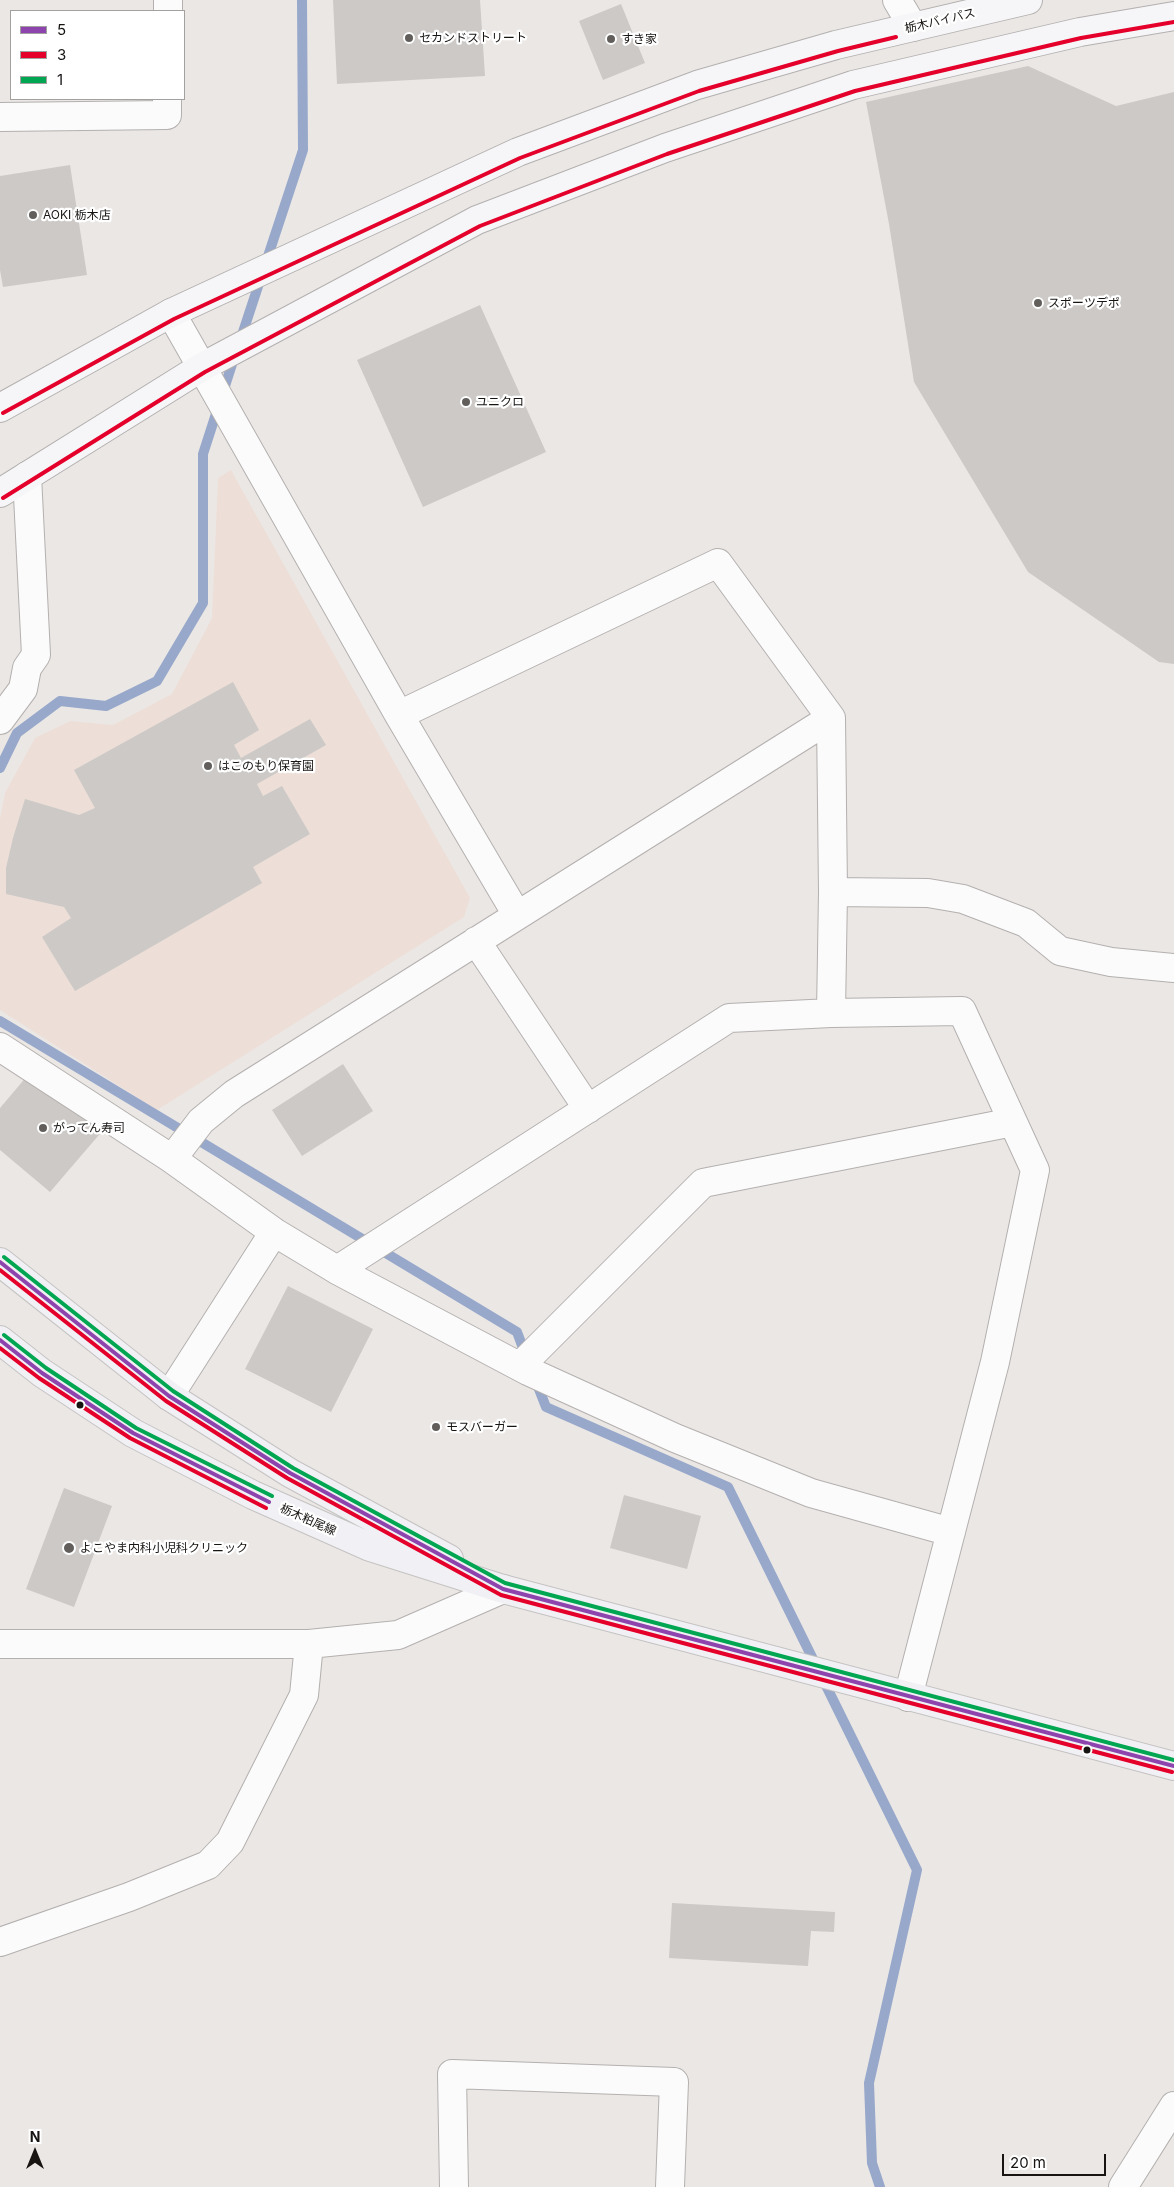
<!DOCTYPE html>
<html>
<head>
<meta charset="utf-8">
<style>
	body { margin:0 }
	#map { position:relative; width:1174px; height:2187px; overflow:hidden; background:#ebe7e5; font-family:Inter,sans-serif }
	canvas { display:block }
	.legend { position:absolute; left:10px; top:10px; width:175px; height:90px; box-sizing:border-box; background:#fff; border:1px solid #a2a1a0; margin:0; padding:6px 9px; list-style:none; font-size:15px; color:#171412 }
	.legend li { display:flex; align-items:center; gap:10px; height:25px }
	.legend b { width:25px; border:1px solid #a2a1a0 }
	.north { position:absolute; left:10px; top:2127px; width:50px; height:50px; -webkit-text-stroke:4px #fff; paint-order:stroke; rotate:0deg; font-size:14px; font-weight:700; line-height:20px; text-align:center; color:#171412 }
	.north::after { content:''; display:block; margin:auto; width:18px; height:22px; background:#171412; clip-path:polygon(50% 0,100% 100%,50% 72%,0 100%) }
	.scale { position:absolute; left:1002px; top:2154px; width:104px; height:22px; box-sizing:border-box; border:2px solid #171412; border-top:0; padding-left:6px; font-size:15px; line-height:18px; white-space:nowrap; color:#171412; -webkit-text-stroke:4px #fff; paint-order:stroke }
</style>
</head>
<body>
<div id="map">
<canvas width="1174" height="2187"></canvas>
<ul class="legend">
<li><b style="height:6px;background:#8e44ad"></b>5</li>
<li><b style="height:6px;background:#e4002b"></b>3</li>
<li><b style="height:6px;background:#00a651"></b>1</li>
</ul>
<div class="north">N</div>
<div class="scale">20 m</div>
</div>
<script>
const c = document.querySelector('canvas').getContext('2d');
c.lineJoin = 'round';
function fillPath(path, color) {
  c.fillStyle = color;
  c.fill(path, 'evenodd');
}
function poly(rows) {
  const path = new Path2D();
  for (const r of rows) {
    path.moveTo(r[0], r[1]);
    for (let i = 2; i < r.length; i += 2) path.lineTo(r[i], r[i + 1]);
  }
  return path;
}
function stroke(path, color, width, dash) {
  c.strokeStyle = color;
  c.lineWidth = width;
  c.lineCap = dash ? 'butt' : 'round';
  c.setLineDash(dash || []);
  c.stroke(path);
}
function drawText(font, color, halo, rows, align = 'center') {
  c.font = font + ' Inter,"Noto Sans JP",sans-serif';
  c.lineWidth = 4.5;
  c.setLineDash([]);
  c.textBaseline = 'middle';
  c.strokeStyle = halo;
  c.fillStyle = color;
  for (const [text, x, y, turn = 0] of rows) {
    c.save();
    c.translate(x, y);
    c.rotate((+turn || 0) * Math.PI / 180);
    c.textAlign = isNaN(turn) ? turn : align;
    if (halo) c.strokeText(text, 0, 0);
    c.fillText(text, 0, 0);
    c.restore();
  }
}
const education = poly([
	[231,470,470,898,464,917,157,1110,0,1010,0,819,5,793,35,738,70,721,113,725,172,694,212,618,218,478]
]);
const stream = poly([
	[240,341,303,150,302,0],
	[0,768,17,733,60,701,106,706,157,681,203,603,203,454,235,355],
	[0,1021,517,1332,526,1356],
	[535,1379,546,1407,728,1487,917,1870,869,2083,872,2163,880,2187]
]);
const building = poly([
	[333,0,480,0,485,76,337,84],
	[621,4,645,63,603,80,579,21],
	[1028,66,1116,106,1174,92,1174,664,1159,662,1028,572,914,382,889,224,866,102],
	[70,165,87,275,3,287,0,270,0,176],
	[480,305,546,452,423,507,357,360],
	[233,682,259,730,234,745,241,758,310,719,326,745,257,784,263,796,282,786,310,834,253,867,262,883,75,991,42,937,71,918,64,907,6,894,6,868,13,838,25,799,79,815,95,808,74,770],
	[343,1064,373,1111,302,1156,272,1110],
	[33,1069,104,1129,50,1192,0,1150,0,1108],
	[288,1286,373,1329,331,1412,245,1369],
	[64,1488,112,1506,74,1607,26,1589],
	[624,1495,701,1516,687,1569,610,1548],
	[672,1903,835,1912,834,1932,811,1931,808,1966,669,1958]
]);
const minor = poly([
	[168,11,168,0],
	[0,117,167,115,167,99],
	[171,313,399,715,517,915],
	[399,715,718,563,831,718,833,892,831,1013],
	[831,718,234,1094,201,1121,172,1159,274,1232,337,1270,528,1371,675,1438,811,1493,951,1532],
	[0,720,23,689,27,668,36,655,27,476],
	[833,892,928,893,963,899,1026,923,1060,951,1111,962,1174,968],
	[476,941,588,1109],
	[0,1047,172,1159],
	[337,1270,729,1018,831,1013,962,1011,1035,1170,995,1362,908,1697],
	[520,1366,703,1183,1013,1122],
	[169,1396,274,1232],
	[0,1644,309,1644,398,1635,503,1589],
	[0,1942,129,1897,208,1865,230,1842,304,1695,309,1644],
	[454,2187,452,2074,674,2082,670,2187],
	[1123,2187,1174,2106]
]);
const tertiary = poly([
	[897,0,913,27]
]);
const secondary = poly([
	[0,408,171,313,518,152,697,85,836,45,1028,0],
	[0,493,202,367,477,220,665,148,853,85,1080,32,1174,16]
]);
const primary = poly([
	[0,1262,169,1396,290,1473,449,1559],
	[0,1340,42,1373,133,1433,253,1495,370,1547,503,1589,1174,1766]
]);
const bus1 = poly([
	[0,1262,169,1396,290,1473,503,1589,1174,1766],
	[0,1340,42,1373,133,1433,269,1502]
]);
const bus2 = poly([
	[3,413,174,319,520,158,699,91,838,51,896,37],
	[3,498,205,372,480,226,667,154,855,91,1081,38,1174,22],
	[0,1270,166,1401,287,1478,501,1595,1172,1772],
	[0,1348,39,1378,130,1438,266,1508]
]);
const bus3 = poly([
	[4,1257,173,1391,293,1468,505,1583,1174,1760],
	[4,1335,46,1368,136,1428,272,1496]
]);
const markers = [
	[409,38,5,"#615e5c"],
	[611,39,5,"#615e5c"],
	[33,215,5,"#615e5c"],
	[1038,303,5,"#615e5c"],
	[466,402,5,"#615e5c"],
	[208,766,5,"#615e5c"],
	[43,1128,5,"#615e5c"],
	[80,1405,4.5,"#171412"],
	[436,1427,5,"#615e5c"],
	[69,1548,6,"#615e5c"],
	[1087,1750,4.5,"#171412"]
];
const streetNames = [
	["栃木バイパス",940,21,-13],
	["栃木粕尾線",308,1520,24]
];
const poiNames = [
	["セカンドストリート",419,38],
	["すき家",621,39],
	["AOKI 栃木店",43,215],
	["スポーツデポ",1048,303],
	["ユニクロ",476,402],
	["はこのもり保育園",218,766],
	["がってん寿司",53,1128],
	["モスバーガー",446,1427],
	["よこやま内科小児科クリニック",80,1548]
];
fillPath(education, '#eddfd7');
stroke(stream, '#97a8ca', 10);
fillPath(building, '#ccc9c7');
stroke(minor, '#b3b0af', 30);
stroke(tertiary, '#b3b0af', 30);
stroke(secondary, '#b3b0af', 30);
stroke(primary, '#c5c3c2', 30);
stroke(minor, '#fcfbfb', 28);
stroke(tertiary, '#fcfbfb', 28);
stroke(secondary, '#f6f6f8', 28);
stroke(primary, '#f1f0f4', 28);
stroke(bus1, '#8e44ad', 4);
stroke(bus2, '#e4002b', 4);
stroke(bus3, '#00a651', 4);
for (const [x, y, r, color] of markers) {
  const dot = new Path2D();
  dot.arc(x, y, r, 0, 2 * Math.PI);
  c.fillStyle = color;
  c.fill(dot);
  stroke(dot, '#fff', 2);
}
drawText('12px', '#171412', '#fff', streetNames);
drawText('12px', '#171412', '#fff', poiNames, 'left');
</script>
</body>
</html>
